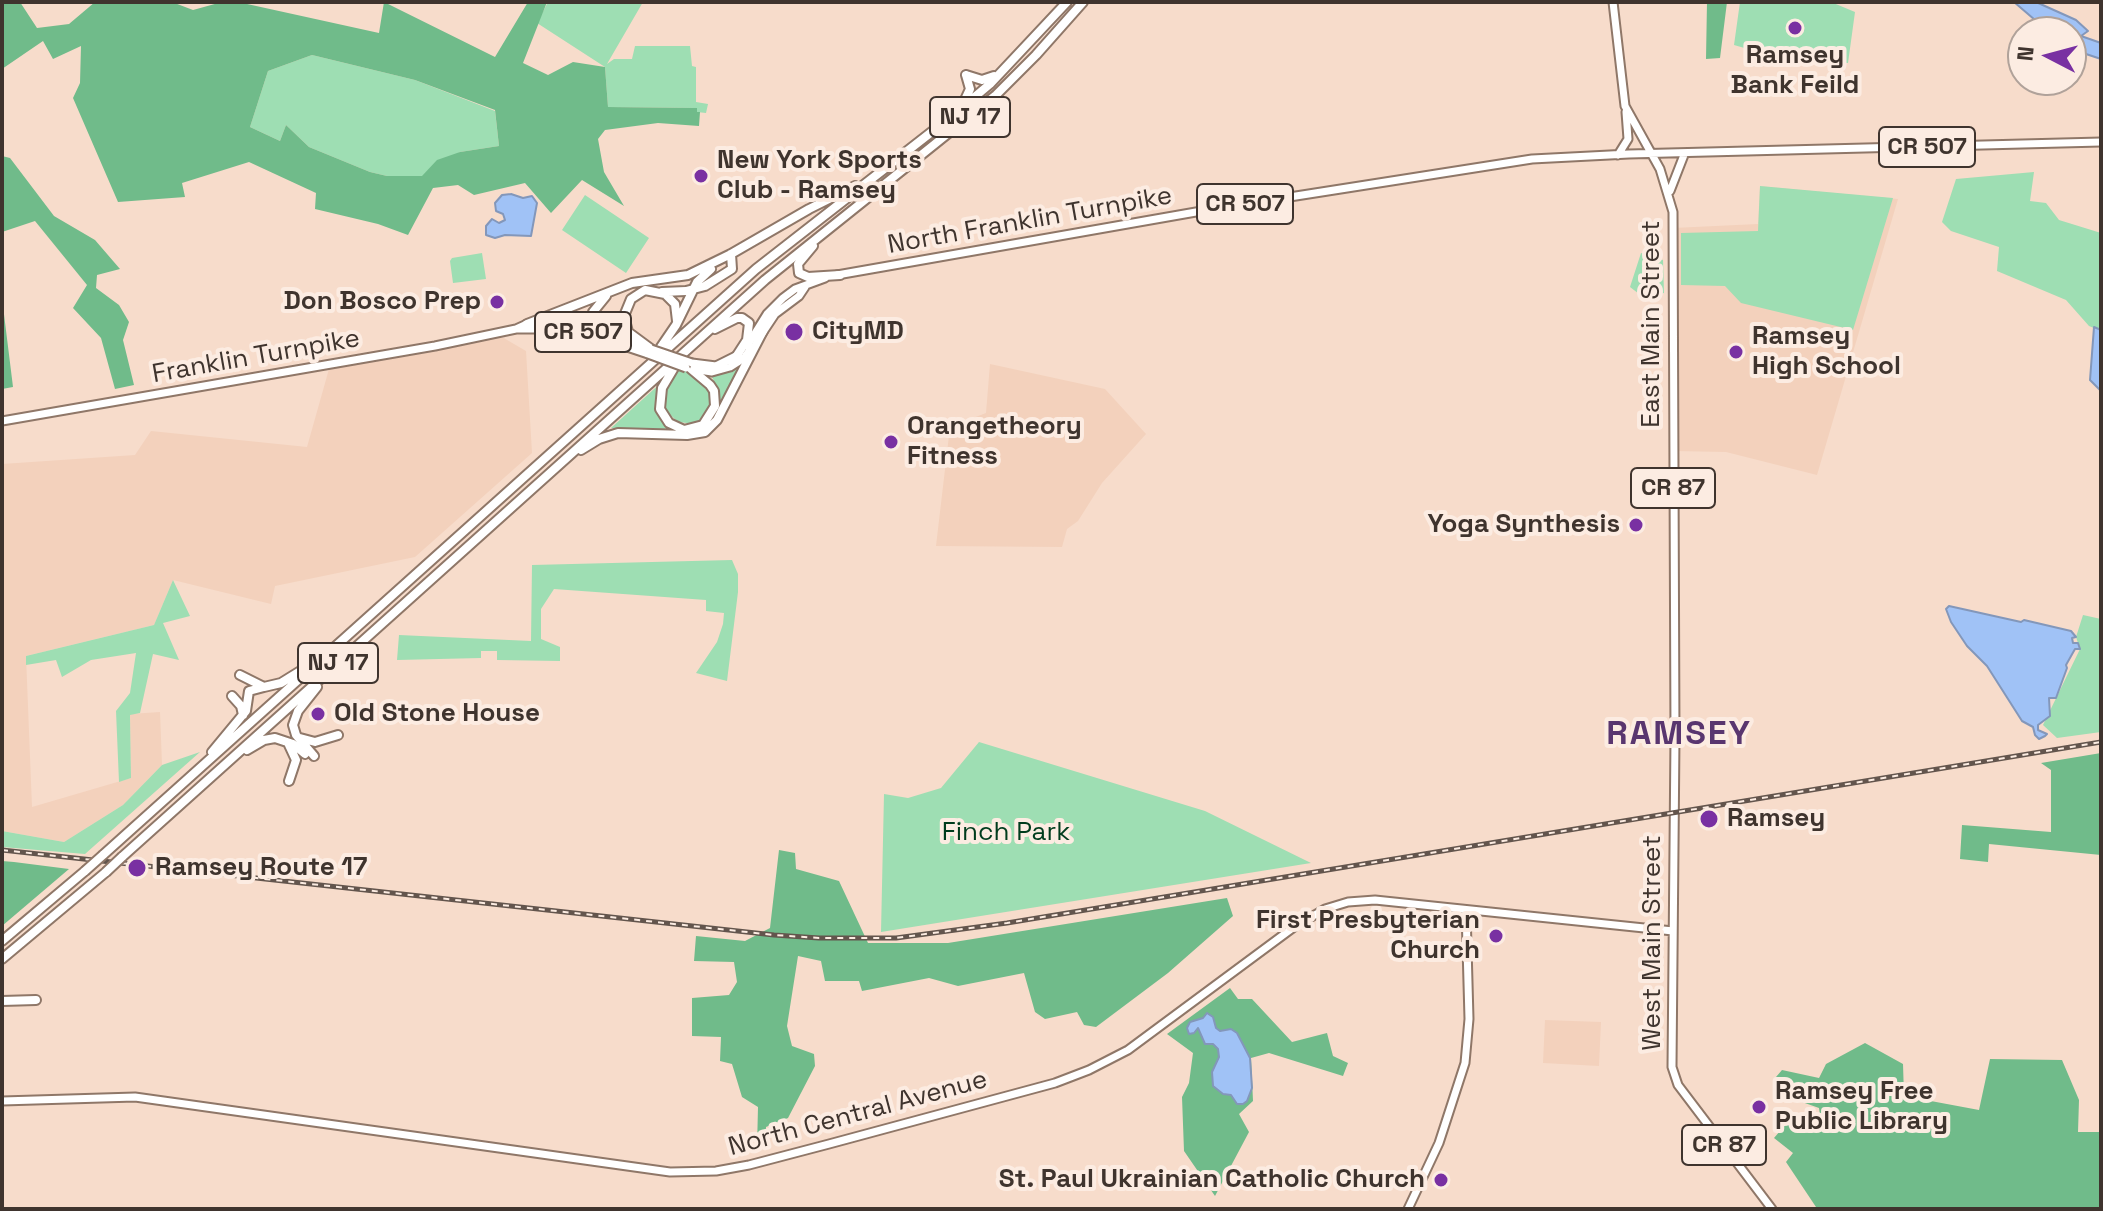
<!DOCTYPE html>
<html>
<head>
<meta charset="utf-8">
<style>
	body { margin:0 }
	#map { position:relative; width:2103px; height:1211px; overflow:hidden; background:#f7dccb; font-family:"Space Grotesk",sans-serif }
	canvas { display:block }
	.frame { position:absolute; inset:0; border:4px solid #3f342e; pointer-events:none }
	.north { position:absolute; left:2007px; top:16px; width:80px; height:80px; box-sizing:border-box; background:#fcece2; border:2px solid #b0a29a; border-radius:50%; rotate:276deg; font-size:22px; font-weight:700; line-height:32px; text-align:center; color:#3f342e }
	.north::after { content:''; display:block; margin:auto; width:28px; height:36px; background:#7930a2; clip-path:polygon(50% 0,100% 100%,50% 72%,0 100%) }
</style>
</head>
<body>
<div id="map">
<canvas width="2103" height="1211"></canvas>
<div class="frame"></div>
<div class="north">N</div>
</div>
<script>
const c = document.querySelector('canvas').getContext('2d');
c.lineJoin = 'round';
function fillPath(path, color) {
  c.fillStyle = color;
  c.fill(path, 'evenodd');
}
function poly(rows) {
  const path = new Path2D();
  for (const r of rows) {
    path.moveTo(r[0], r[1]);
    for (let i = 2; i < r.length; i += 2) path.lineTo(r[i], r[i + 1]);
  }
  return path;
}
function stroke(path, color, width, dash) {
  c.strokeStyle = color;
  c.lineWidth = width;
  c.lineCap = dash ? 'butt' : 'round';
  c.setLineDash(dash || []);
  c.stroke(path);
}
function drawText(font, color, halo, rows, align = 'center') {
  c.font = font + ' "Space Grotesk",sans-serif';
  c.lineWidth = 8;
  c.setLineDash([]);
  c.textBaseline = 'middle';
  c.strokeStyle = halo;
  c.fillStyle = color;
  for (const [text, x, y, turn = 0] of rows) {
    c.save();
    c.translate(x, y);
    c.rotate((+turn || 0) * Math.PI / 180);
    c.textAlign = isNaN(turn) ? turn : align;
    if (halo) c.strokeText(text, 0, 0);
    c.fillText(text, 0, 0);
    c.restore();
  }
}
const built = poly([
	[1760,186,1898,199,1817,475,1726,452,1673,451,1673,228,1758,224],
	[502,337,526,351,532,453,415,557,275,586,271,604,173,580,154,625,26,656,32,807,131,778,130,714,160,712,162,765,123,805,64,842,2,831,2,464,135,455,151,431,307,447,329,369],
	[990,364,1105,389,1146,434,1102,483,1078,521,1067,529,1062,547,936,546,950,427,986,413],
	[1545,1020,1601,1022,1599,1066,1543,1063]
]);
const green = poly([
	[548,2,643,2,607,64,614,59,632,59,635,46,690,46,692,66,696,67,696,102,708,104,706,113,697,112,696,108,608,107,605,67,537,23],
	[1740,2,1831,2,1855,12,1848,63,1779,58,1734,45],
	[312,55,415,80,495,111,499,146,460,152,422,177,387,176,370,172,309,147,286,125,280,141,250,127,268,71],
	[2034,172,2030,201,2046,203,2059,220,2101,233,2101,331,2089,326,2066,300,1997,271,1999,247,1951,231,1942,222,1956,179],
	[1760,186,1893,198,1853,330,1741,303,1725,286,1681,285,1681,233,1758,231],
	[585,195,649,238,626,273,562,230],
	[482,253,486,279,453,283,450,261,452,258],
	[1641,253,1663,260,1664,293,1643,297,1630,287],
	[748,357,716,417,711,424,702,430,688,433,611,428,664,380,656,403,663,419,678,430,692,432,702,429,715,417,720,404,718,389,711,375,732,369],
	[680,369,695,374,710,390,712,405,701,421,696,424,678,422,665,410,663,399,667,385],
	[732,560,738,574,738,592,727,681,696,673,717,642,723,624,724,613,706,611,706,600,554,589,541,609,541,639,560,647,560,661,497,660,497,651,481,651,481,658,397,660,399,635,531,641,532,565],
	[173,580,190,616,163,623,179,660,153,654,140,713,130,715,131,778,119,782,116,711,130,693,136,653,91,660,62,677,56,660,26,665,26,656,154,625],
	[2083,615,2101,619,2101,732,2057,738,2043,725,2080,649,2076,637],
	[979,742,1205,811,1311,863,881,932,884,794,908,798,941,788],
	[200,752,85,854,2,847,2,831,64,842,123,805,162,765]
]);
const forest = poly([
	[2,2,20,2,37,28,69,24,95,2,172,2,193,10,222,2,238,2,379,33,384,2,495,57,528,2,547,2,523,63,548,75,573,62,605,67,608,107,697,108,697,112,700,112,699,126,658,123,605,130,598,139,604,172,624,206,582,180,551,213,525,183,474,195,458,185,433,188,408,235,378,224,315,209,316,193,249,162,182,183,185,197,118,202,73,98,80,83,81,46,53,59,43,41,2,69],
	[312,55,415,80,495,110,499,146,460,152,437,160,422,176,387,176,370,172,309,147,286,125,280,141,250,127,268,71],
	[1707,2,1727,2,1720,58,1706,59],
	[2,156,10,158,54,216,95,240,120,269,97,275,96,288,119,305,129,322,123,340,134,385,115,389,101,338,73,308,87,285,35,221,2,232],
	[2,298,13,387,2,389],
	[2101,753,2101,855,1989,844,1988,862,1960,859,1962,825,2051,832,2051,770,2041,763],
	[779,850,795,853,796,869,839,881,868,943,948,943,1227,898,1233,916,1168,973,1096,1027,1084,1025,1077,1012,1045,1019,1035,1012,1024,973,958,986,929,978,862,991,859,981,825,981,821,961,798,956,787,1026,792,1046,814,1054,815,1066,788,1118,766,1127,766,1146,757,1148,758,1107,742,1097,732,1064,720,1061,721,1037,692,1036,692,998,729,995,737,982,734,962,694,961,696,936,745,941,770,928],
	[2,861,14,862,69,869,2,926],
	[1230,988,1238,999,1252,999,1292,1042,1327,1033,1333,1056,1348,1063,1343,1076,1269,1053,1251,1058,1253,1101,1239,1114,1249,1132,1215,1196,1184,1151,1182,1097,1189,1083,1193,1053,1167,1034],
	[1865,1043,1903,1064,1904,1096,1979,1110,1990,1059,2062,1060,2079,1100,2078,1132,2101,1132,2101,1209,1826,1209,1816,1207,1786,1162,1793,1153,1774,1138,1786,1124,1821,1123,1819,1108,1802,1102,1776,1077,1782,1070,1819,1078,1826,1064]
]);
const water = poly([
	[2014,2,2036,2,2076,20,2088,31,2081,36,2101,43,2101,59,2071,49,2071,32,2049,32,2014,2],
	[511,194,523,198,532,196,537,203,531,236,505,235,495,238,486,235,486,226,492,219,499,223,505,220,503,214,496,211,495,203,502,195,511,194],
	[2094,327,2101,330,2101,391,2090,380,2094,327],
	[1949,606,2021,622,2024,620,2071,631,2076,637,2072,638,2073,643,2078,643,2080,649,2075,649,2066,665,2067,668,2056,698,2049,698,2050,716,2038,725,2038,730,2047,734,2045,736,2039,739,2035,735,2033,727,2022,721,1987,666,1967,646,1951,622,1946,609,1949,606],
	[1207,1013,1213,1017,1216,1028,1220,1031,1231,1029,1237,1033,1250,1058,1252,1088,1247,1101,1243,1104,1237,1104,1231,1095,1223,1094,1213,1086,1212,1072,1219,1057,1218,1049,1213,1044,1205,1044,1198,1028,1194,1033,1189,1034,1187,1028,1190,1022,1203,1018,1207,1013]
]);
const major = poly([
	[1613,2,1625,106,1660,169,1673,212,1675,737,1672,1067,1678,1085,1772,1209],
	[1618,155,1628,139,1626,112],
	[1670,191,1684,155],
	[837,275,1213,209,1532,159,1629,154,2101,142],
	[518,329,559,329,582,332,648,354],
	[761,335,775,314,799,296,805,287],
	[747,346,767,314,783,298,795,289,825,278],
	[692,363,716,366,738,355],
	[692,369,712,372,730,367,744,358,751,348],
	[2,421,435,346,516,329,527,324,580,326,645,347],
	[2,1101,135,1097,670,1172,716,1171,749,1165,829,1144,1055,1083,1089,1070,1128,1050,1294,927,1325,909,1348,902,1375,900,1673,931],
	[1408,1209,1439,1143,1465,1063,1469,1019,1466,910]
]);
const highway = poly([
	[966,75,982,80,994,76],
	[963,104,970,89,966,75],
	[813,246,798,264,799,273,808,277,840,275],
	[662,292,686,291,705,286,732,269,731,254],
	[527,324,632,283,688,275,731,254,809,209,855,186],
	[715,329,737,318,742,318,749,323,747,340,736,357],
	[596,336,591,325,593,312,606,296],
	[661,347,676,325,697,282,711,269],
	[651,349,628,332,624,316,631,299,645,290,665,294,675,304,677,321],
	[678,361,662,388,660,409,669,423,684,430,703,425,715,406,714,391,710,385,691,369],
	[581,450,599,439,618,433,687,435,705,432,717,420,763,331],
	[240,675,264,687,281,683,302,670],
	[232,696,241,706,243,715],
	[300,738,315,742,338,735],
	[247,750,264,740,275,738,293,744,305,754],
	[212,752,246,711,249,691,264,687],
	[314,756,296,735,293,725,298,711,317,687],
	[289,781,296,760,289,745],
	[103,855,756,269,947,120,990,84,1067,2],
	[122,857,765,280,996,95,1036,55,1083,2],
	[2,941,85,871],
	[2,959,106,872],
	[2,1001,36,1000]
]);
const rail = poly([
	[2,850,774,935,819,938,896,938,1007,923,2101,742]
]);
const majorBridge = poly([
	[651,349,692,363],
	[648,354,686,368]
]);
const highwayBridge = poly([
	[85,871,103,855],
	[106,872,122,857]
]);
const markers = [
	[1795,28,8,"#7930a2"],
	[701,176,8,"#7930a2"],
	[497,302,8,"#7930a2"],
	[794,332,10,"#7930a2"],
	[1736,352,8,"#7930a2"],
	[891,442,8,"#7930a2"],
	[1636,525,8,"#7930a2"],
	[318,714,8,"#7930a2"],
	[1709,819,10,"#7930a2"],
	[137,868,10,"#7930a2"],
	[1496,936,8,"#7930a2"],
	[1759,1107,8,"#7930a2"],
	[1441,1180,8,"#7930a2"]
];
const shields = [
	[970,117,80],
	[1927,147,96],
	[1245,204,96],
	[583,332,96],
	[1673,488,84],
	[338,663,80],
	[1724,1145,84]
];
const shieldNames = [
	["NJ 17",970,117],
	["CR 507",1927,147],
	["CR 507",1245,204],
	["CR 507",583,332],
	["CR 87",1673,488],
	["NJ 17",338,663],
	["CR 87",1724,1145]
];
const poiNames = [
	["Ramsey",1795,56,"center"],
	["Bank Feild",1795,86,"center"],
	["New York Sports",717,161],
	["Club - Ramsey",717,191],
	["Don Bosco Prep",481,302,"right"],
	["CityMD",812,332],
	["Ramsey",1752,337],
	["High School",1752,367],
	["Orangetheory",907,427],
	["Fitness",907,457],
	["Yoga Synthesis",1620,525,"right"],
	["Old Stone House",334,714],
	["Ramsey",1727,819],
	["Ramsey Route 17",155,868],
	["First Presbyterian",1480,921,"right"],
	["Church",1480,951,"right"],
	["Ramsey Free",1775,1092],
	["Public Library",1775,1122],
	["St. Paul Ukrainian Catholic Church",1425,1180,"right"]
];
const streetNames = [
	["North Franklin Turnpike",1030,221,-10],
	["East Main Street",1652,324,-90],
	["Franklin Turnpike",256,357,-10],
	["West Main Street",1653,943,-90],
	["North Central Avenue",858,1114,-15]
];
const parkNames = [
	["Finch Park",1006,833]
];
const districtNames = [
	["RAMSEY",1679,735]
];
fillPath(built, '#f3d1bc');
fillPath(green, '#9edeb3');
fillPath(forest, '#70bb8a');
fillPath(water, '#a0c2f6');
stroke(water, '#8397ba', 2);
stroke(major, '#8f7768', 11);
stroke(highway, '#8f7768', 12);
stroke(major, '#fff', 7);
stroke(highway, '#fff', 8);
stroke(rail, '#63554d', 5);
stroke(rail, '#fcece2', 2, [6]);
stroke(majorBridge, '#8f7768', 11, []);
stroke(highwayBridge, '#8f7768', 12, []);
stroke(majorBridge, '#fff', 7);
stroke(highwayBridge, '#fff', 8);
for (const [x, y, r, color] of markers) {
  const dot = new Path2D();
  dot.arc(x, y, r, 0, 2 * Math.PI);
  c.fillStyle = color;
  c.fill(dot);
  stroke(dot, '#fcece2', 3);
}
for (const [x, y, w] of shields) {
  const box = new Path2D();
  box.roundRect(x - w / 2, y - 20, w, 40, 6);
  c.fillStyle = '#fcece2';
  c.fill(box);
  stroke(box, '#3f342e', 2);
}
drawText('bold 24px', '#3f342e', null, shieldNames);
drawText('bold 26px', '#3f342e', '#fcece2', poiNames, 'left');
drawText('26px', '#3f342e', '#fcece2', streetNames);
drawText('26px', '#003c1d', '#fcece2', parkNames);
c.letterSpacing = '2px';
drawText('bold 34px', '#59366f', '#fcece2', districtNames);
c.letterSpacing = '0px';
</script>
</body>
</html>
